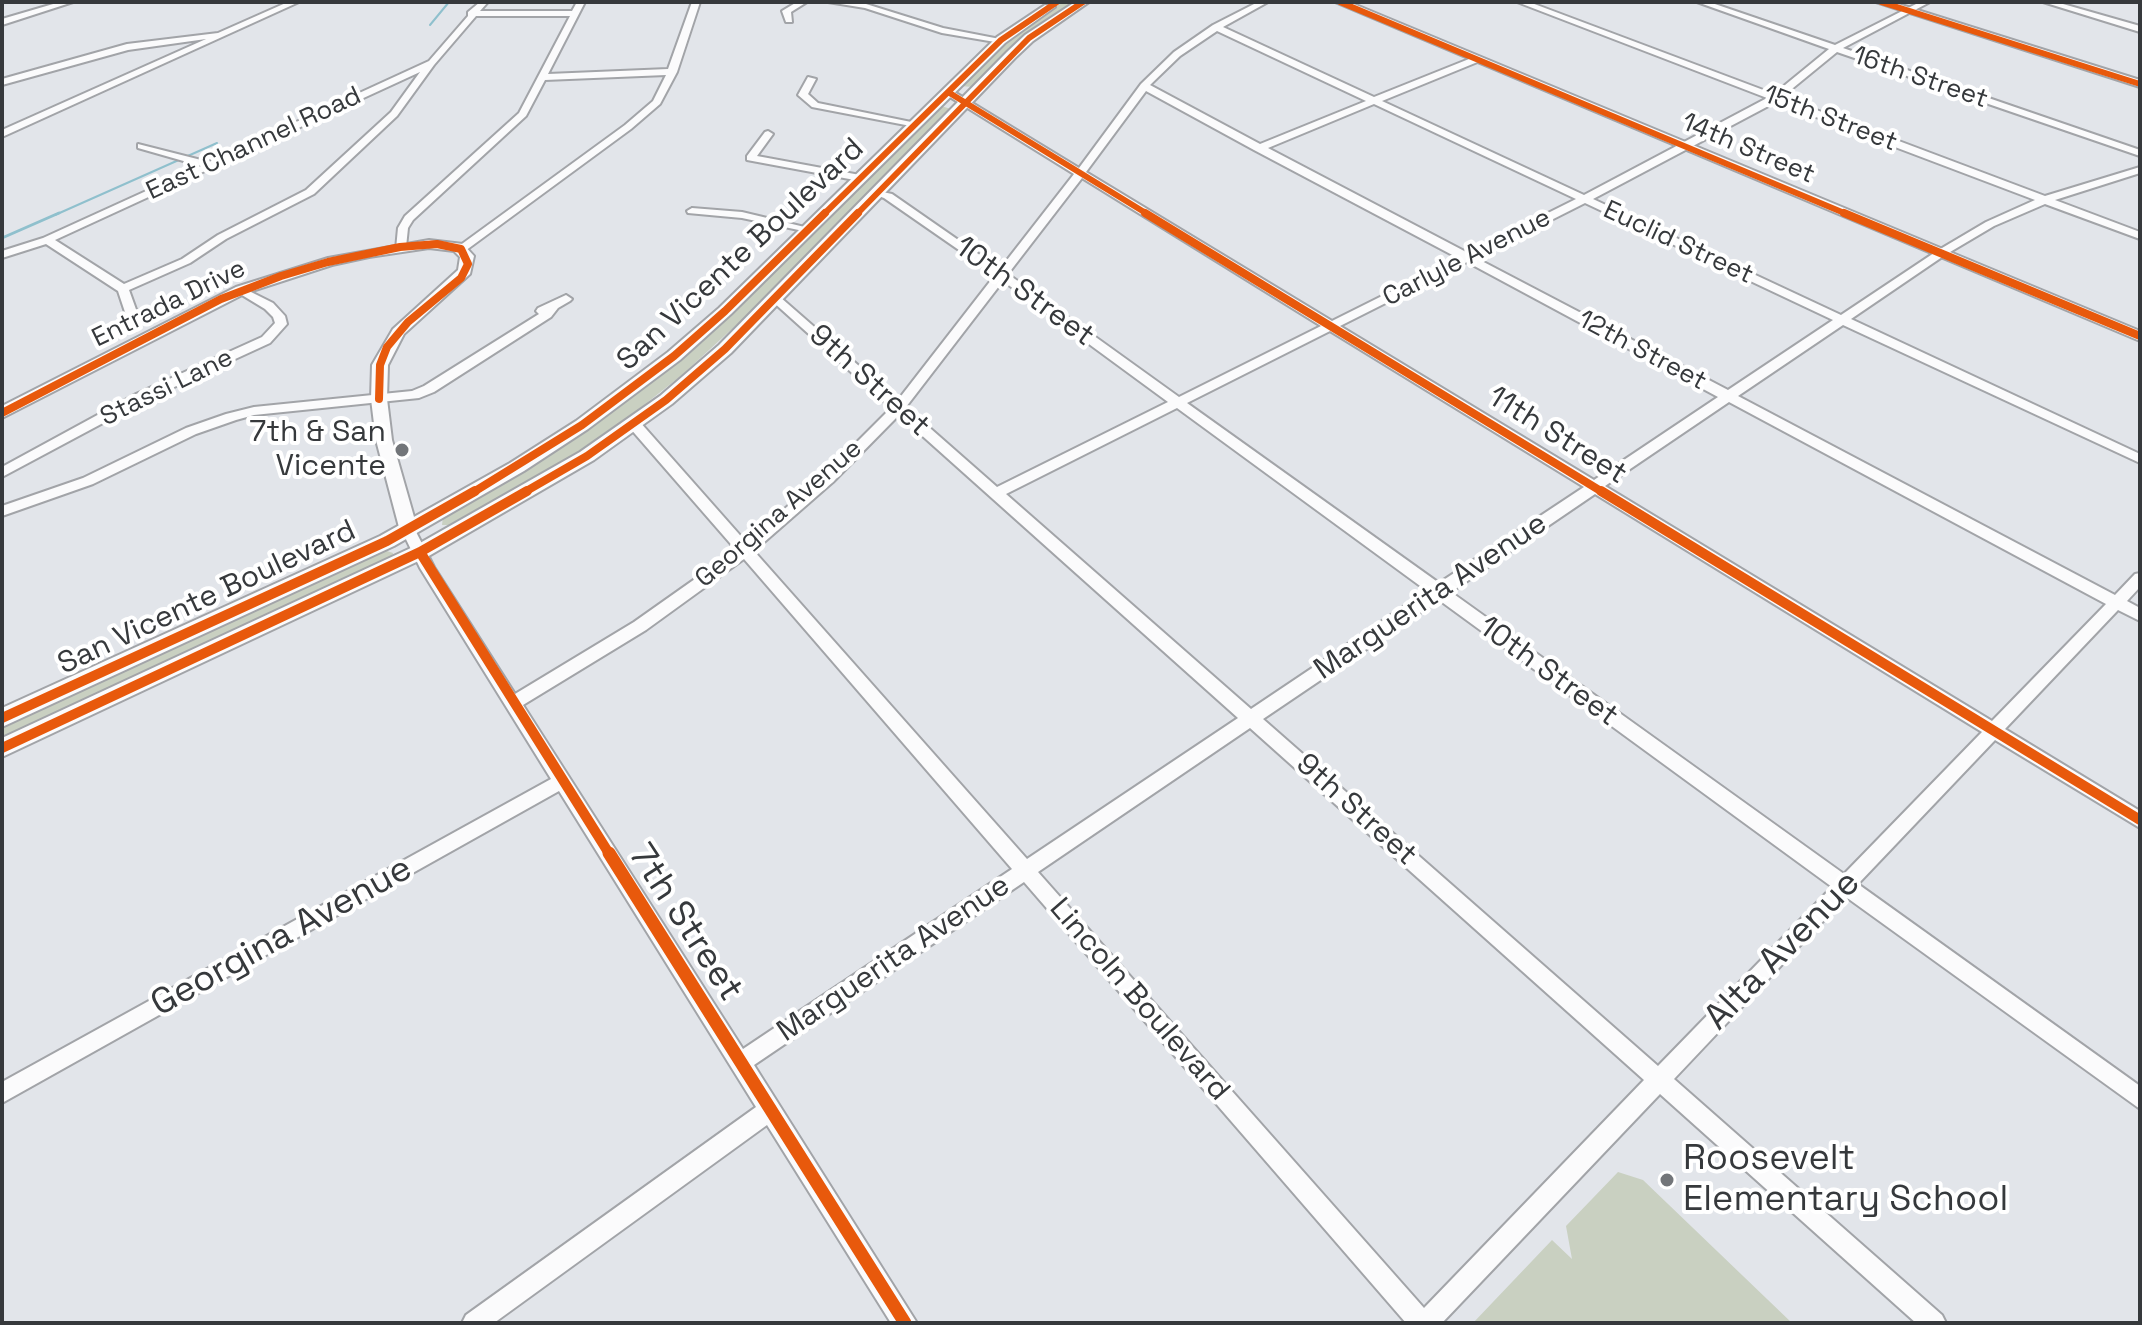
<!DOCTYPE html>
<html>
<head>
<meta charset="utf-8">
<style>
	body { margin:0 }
	#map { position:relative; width:2142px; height:1325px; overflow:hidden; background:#e2e5ea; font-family:"Space Grotesk",sans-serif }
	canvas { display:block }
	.frame { position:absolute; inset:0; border:4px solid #36393c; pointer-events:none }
</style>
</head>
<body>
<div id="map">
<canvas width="2142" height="1325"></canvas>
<div class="frame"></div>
</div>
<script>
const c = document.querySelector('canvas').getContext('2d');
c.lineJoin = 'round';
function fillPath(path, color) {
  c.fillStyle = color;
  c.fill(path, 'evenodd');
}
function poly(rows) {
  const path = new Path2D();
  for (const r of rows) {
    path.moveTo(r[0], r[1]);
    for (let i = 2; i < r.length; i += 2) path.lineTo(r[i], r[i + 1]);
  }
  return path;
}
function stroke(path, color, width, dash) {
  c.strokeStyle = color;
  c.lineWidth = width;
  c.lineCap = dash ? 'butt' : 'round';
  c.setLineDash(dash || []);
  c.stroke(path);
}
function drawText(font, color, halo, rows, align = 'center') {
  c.font = font + ' "Space Grotesk",sans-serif';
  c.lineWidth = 8;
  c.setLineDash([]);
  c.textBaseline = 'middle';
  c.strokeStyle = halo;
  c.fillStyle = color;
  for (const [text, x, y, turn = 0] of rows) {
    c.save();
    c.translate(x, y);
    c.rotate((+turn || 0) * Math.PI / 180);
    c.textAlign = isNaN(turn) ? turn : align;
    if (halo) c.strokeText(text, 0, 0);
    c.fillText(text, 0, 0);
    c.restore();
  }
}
const green = poly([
	[1062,2,1077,2,1032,31,973,87,960,86,992,53],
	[941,106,951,109,773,291,682,375,625,420,552,470,453,525,442,525,443,517,551,454,651,383,715,328],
	[384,550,393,553,392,559,2,742,2,724],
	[1618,1172,1643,1180,1792,1323,1473,1323,1552,1240,1572,1259,1566,1226]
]);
const streamFar1 = poly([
	[430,25,449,2],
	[55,215,217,143]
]);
const stream = poly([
	[2,238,59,213]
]);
const minor = poly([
	[60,2,73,2,2,25,2,19,60,2],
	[288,2,299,2,2,137,2,130,206,39,128,50,2,85,2,79,127,44,218,33,288,2],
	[480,2,488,2,480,11,572,11,577,2,585,2,548,74,668,69,692,2,700,2,677,72,660,104,631,129,465,251,455,249,625,125,653,101,666,75,545,80,526,116,413,220,408,228,406,247,396,249,398,228,405,216,519,113,570,16,476,16,434,65,397,116,314,194,226,239,190,263,129,290,138,315,136,318,132,319,126,315,118,291,46,244,2,258,2,251,43,238,201,166,138,148,138,144,209,162,429,61,468,16,468,12,480,2],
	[420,72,391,112,306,190,218,235,182,259,124,284,55,240,420,72],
	[797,2,807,2,791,12,792,22,786,22,782,11,797,2],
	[828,2,866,4,943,28,1005,40,1001,43,942,33,865,8,828,2],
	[1258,2,1268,2,1223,27,1374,97,1474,57,1480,57,1480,61,1382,101,1584,195,1767,98,1517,2,1529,2,1774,94,1829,49,1697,2,1709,2,1835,45,1920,2,1930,2,1843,48,2140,150,2140,156,1837,52,1782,97,2045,196,2140,167,2140,173,2055,200,2140,232,2140,239,2045,204,1994,226,1945,255,1851,319,2140,454,2140,463,1843,325,1738,396,2115,595,2135,574,2140,573,2140,587,2127,601,2140,608,2140,621,2118,610,2005,729,2140,811,2140,828,1995,740,1858,884,2140,1086,2140,1109,1846,897,1674,1079,1942,1315,1946,1323,1916,1323,1660,1094,1442,1323,1406,1323,1024,882,754,1065,917,1323,891,1323,767,1125,494,1323,462,1323,466,1315,756,1107,559,791,2,1103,2,1082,551,779,420,568,402,531,404,528,414,528,434,567,515,694,634,622,736,550,629,427,629,421,639,421,746,542,823,476,891,408,772,301,772,297,780,297,898,400,995,275,884,198,873,194,873,190,892,194,1000,269,1074,174,945,94,945,90,951,90,1079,168,1141,84,1174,52,1213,25,1258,2],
	[1217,31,1366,101,1260,144,1150,85,1180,56,1217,31],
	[1146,91,1254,150,1458,258,1332,321,1086,172,1146,91],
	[1776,102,2035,200,1986,222,1937,251,1841,315,1593,199,1776,102],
	[1374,104,1576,199,1468,253,1268,148,1374,104],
	[1082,178,1321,326,1179,397,1008,274,1082,178],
	[1585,203,1833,320,1728,390,1476,258,1585,203],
	[1467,262,1718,397,1594,480,1340,326,1467,262],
	[1003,281,1168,402,997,487,906,407,1003,281],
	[1330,331,1584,487,1439,583,1187,403,1330,331],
	[1729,402,2106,604,1992,721,1605,486,1729,402],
	[1177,408,1427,591,1251,709,1006,494,1177,408],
	[899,415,1238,718,1027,859,754,551,833,482,899,415],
	[1595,494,1982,732,1844,874,1451,592,1595,494],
	[744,559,1012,869,743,1049,523,705,646,630,744,559],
	[1439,600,1832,887,1658,1066,1263,719,1439,600],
	[1250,728,1644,1080,1424,1308,1038,872,1250,728],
	[2043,2,2056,2,2140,26,2140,32,2043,2],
	[808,77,816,79,808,94,818,103,921,124,916,127,812,107,798,95,808,77],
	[768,131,773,134,757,156,860,175,865,178,860,181,747,160,747,156,765,132,768,131],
	[692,208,742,212,813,229,808,232,742,218,688,213,687,211,692,208],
	[241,287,273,303,285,316,287,324,270,343,146,400,2,477,2,467,136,394,262,337,275,323,273,317,265,309,237,292,237,288,241,287],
	[566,295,572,299,570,301,558,308,551,317,434,392,419,398,254,415,236,420,196,434,93,484,2,516,2,506,83,478,186,428,226,414,254,407,412,391,424,386,539,314,536,311,538,308,566,295]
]);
const tertiary = poly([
	[1335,2,1349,2,2140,331,2140,341,1335,2],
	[1876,2,1892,2,2140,80,2140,87,1876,2],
	[429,240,463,244,474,256,470,274,404,334,388,365,387,399,392,440,418,531,415,535,409,537,400,531,376,440,371,399,372,365,393,329,458,270,460,257,454,251,429,248,369,257,332,265,246,293,2,418,2,406,236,287,328,258,429,240]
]);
const secondary = poly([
	[1075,2,1089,2,1033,41,1015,58,731,353,672,404,594,460,427,557,2,757,2,738,413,547,580,452,660,396,719,345,1007,52,1025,35,1075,2],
	[1045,5,1055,7,1005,43,731,314,680,360,588,429,524,471,394,546,2,727,2,708,380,536,510,463,576,421,668,352,719,308,997,37,1045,5]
]);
const cyclewayFar3 = poly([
	[1340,2,1849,215],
	[1881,2,2140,84],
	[948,92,1149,215],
	[823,215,1001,40,1057,2],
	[856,215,1029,38,1083,2]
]);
const cyclewayFar2 = poly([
	[1145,213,1604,493],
	[1844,213,2140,336],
	[2,413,221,299,281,276,328,262,400,247,437,244,461,249,468,264,461,278,408,322,387,347,380,365,379,399],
	[472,493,582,425,674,356,725,311,825,213],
	[523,493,587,456,666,400,725,349,858,213]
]);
const cyclewayFar1 = poly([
	[1601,491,2140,820],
	[420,552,610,855],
	[2,718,387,541,475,491],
	[2,748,420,552,527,491]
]);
const cycleway = poly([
	[609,853,905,1323]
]);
const markers = [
	[402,450,8,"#727579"],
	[1667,1180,8,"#727579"]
];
const farStreetnames = [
	["16th Street",1920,78,19],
	["15th Street",1830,119,21],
	["East Channel Road",254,144,-25],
	["14th Street",1748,149,23],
	["Euclid Street",1678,243,25],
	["Carlyle Avenue",1467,258,-27],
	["Entrada Drive",169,304,-26],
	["12th Street",1642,351,28],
	["Stassi Lane",167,388,-26],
	["Georgina Avenue",779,514,-41]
];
const streetNames = [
	["San Vicente Boulevard",741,255,-43],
	["10th Street",1024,292,36],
	["9th Street",869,381,42],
	["11th Street",1557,436,32],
	["Marguerita Avenue",1431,597,-34],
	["San Vicente Boulevard",207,598,-25],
	["10th Street",1548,672,36],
	["9th Street",1356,810,42],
	["Marguerita Avenue",894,959,-34],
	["Lincoln Boulevard",1139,1000,49]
];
const poiNames = [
	["7th & San",386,433],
	["Vicente",386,467]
];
const nearStreetnames = [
	["7th Street",685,923,57],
	["Georgina Avenue",282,937,-29],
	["Alta Avenue",1783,951,-46]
];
const nearPoinames = [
	["Roosevelt",1683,1159],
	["Elementary School",1683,1200]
];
fillPath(green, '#c9d0c1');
stroke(streamFar1, '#8fc0cd', 2);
stroke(stream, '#8fc0cd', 3);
stroke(minor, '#a2a4a8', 4);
stroke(tertiary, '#a2a4a8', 4);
stroke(secondary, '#a2a4a8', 4);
fillPath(minor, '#fbfbfc');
fillPath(tertiary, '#fbfbfc');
fillPath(secondary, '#fbfbfc');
stroke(cyclewayFar3, '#e8590c', 6);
stroke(cyclewayFar2, '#e8590c', 8);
stroke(cyclewayFar1, '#e8590c', 10);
stroke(cycleway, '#e8590c', 13);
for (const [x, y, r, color] of markers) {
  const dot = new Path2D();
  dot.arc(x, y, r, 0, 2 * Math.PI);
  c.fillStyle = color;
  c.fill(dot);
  stroke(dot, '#fff', 3);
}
drawText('26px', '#36393c', '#fff', farStreetnames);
drawText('30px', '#36393c', '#fff', streetNames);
drawText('30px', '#36393c', '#fff', poiNames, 'right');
drawText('36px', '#36393c', '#fff', nearStreetnames);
drawText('36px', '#36393c', '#fff', nearPoinames, 'left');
</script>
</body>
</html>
